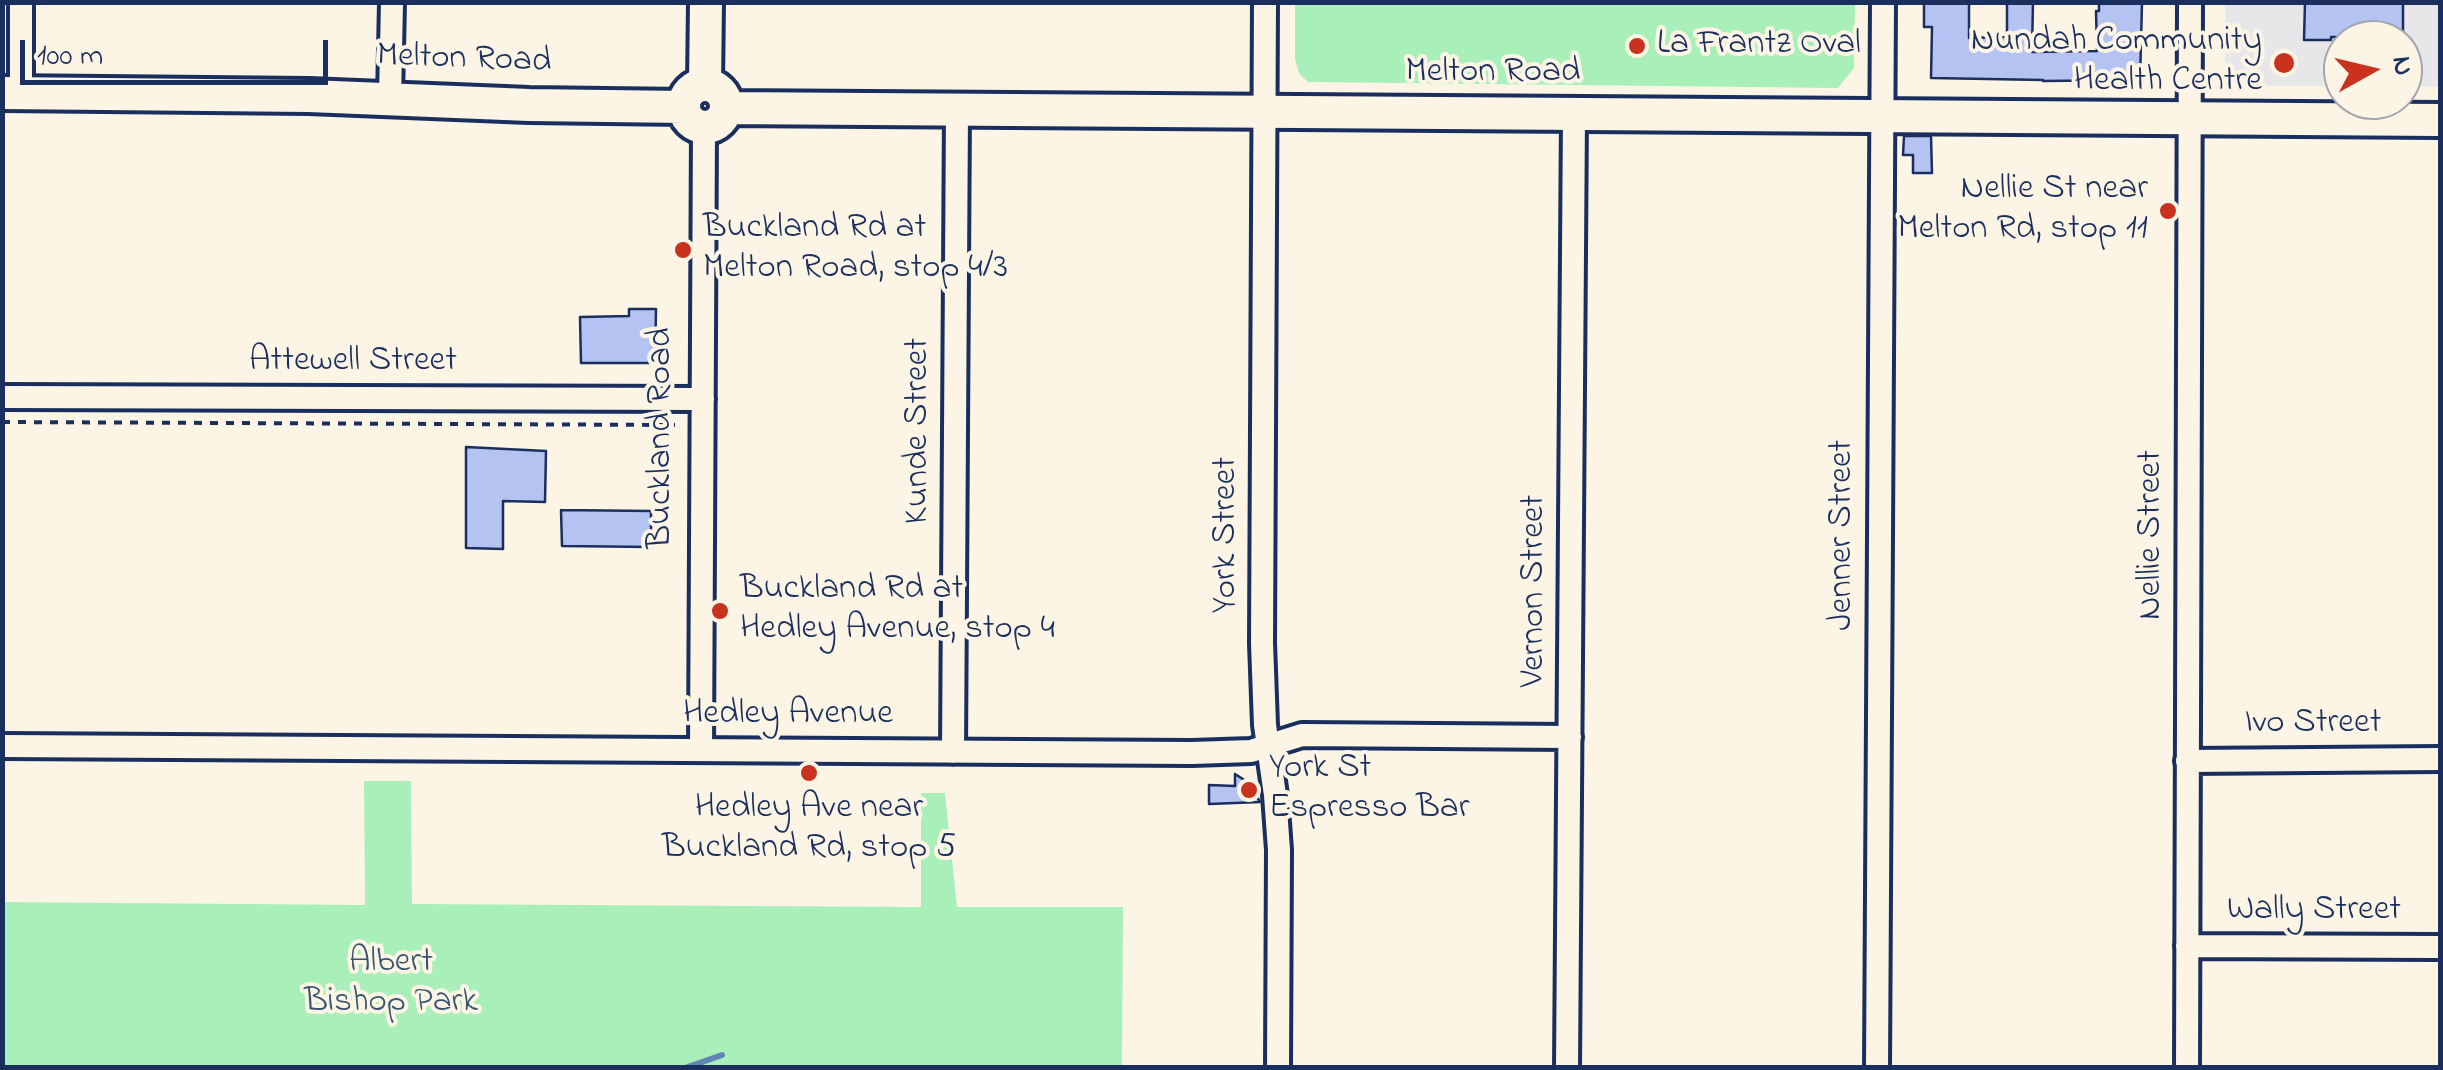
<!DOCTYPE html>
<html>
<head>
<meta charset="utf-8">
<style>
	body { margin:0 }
	#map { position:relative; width:2443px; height:1070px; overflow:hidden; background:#fcf5e5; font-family:"Indie Flower",sans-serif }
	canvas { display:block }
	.frame { position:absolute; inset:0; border:5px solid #1b2f5e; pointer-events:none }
	.north { position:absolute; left:2323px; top:20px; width:100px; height:100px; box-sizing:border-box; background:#fcf5e5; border:2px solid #a2a6af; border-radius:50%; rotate:82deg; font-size:28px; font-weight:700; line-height:40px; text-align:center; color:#1b2f5e }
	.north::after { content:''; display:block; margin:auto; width:35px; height:45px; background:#c8321e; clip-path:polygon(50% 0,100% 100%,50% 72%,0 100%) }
	.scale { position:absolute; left:20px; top:40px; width:308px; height:45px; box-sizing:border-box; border:5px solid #1b2f5e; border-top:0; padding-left:12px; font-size:30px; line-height:35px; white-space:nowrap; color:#1b2f5e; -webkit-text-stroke:8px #fcf5e5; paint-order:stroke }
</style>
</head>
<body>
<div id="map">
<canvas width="2443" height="1070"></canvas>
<div class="frame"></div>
<div class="north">N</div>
<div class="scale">100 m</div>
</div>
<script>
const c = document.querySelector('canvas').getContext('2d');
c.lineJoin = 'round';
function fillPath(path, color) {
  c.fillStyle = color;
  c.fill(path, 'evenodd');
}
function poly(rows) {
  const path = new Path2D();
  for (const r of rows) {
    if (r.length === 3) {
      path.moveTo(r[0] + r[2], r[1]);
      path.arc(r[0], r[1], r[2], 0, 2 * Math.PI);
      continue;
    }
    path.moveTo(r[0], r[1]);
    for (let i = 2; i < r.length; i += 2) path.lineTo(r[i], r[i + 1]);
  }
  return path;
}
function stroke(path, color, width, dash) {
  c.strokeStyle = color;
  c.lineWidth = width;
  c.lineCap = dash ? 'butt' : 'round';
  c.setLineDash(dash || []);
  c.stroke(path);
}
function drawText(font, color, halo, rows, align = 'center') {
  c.font = font + ' "Indie Flower",sans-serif';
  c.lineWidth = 8;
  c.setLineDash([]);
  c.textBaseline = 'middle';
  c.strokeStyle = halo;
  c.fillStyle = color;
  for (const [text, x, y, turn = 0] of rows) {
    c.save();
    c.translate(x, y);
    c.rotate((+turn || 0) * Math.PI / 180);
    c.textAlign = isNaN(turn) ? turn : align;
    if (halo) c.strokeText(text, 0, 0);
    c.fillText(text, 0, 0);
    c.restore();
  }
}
const built = poly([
	[2225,3,2440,3,2440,87,2403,86,2403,40,2343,40,2343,86,2225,86]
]);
const green = poly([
	[1295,3,1855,3,1854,68,1838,88,1308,82,1299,73,1295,59],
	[364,781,411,781,412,904,921,907,921,793,945,793,957,907,1123,907,1122,1067,3,1067,3,902,365,905]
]);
const stream = poly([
	[685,1068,722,1055]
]);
const building = poly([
	[1924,2,1969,2,1969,38,2007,37,2007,2,2033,2,2032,52,2097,51,2096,11,2099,11,2099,3,2142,3,2140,80,2043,81,2043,80,1931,78,1932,27,1924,27,1924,2],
	[2305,2,2403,2,2403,37,2331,37,2331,40,2304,40,2305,2],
	[1904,136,1931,136,1932,173,1913,173,1913,155,1903,155,1904,136],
	[629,309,656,309,655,363,581,363,580,317,629,316,629,309],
	[466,447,546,451,545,502,503,501,503,549,466,548,466,447],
	[561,510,651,511,651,547,562,546,561,510],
	[1235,774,1249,783,1260,802,1209,804,1209,785,1235,786,1235,774]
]);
const path = poly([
	[2,422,675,425]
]);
const street = poly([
	[1265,2,1262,643,1265,725,1275,795,1279,850,1278,1068],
	[21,93,21,2],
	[390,98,392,2],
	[2,397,703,399],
	[2,746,1192,753,1251,751,1302,735,1570,737],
	[701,750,704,127],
	[953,752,957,110],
	[2187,761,2440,759],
	[2187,946,2440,947],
	[1567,1068,1574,115],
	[1877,1068,1883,2],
	[2187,1068,2190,2]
]);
const secondary = poly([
	[705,85,706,2],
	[705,106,21],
	[2,93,309,96,529,105,684,107],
	[726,108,2440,120]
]);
const markers = [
	[1637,46,10,"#c8321e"],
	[2284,63,12,"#c8321e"],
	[2168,211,10,"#c8321e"],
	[683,250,10,"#c8321e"],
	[720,611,10,"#c8321e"],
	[809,773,10,"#c8321e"],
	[1249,790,10,"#c8321e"]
];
const poiNames = [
	["Nundah Community",2262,43,"right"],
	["Health Centre",2262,83,"right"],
	["La Frantz Oval",1657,46],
	["Nellie St near",2148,191,"right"],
	["Melton Rd, stop 11",2148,231,"right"],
	["Buckland Rd at",703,230],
	["Melton Road, stop 4/3",703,270],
	["Buckland Rd at",740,591],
	["Hedley Avenue, stop 4",740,631],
	["York St",1269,770],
	["Espresso Bar",1269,810],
	["Hedley Ave near",809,810,"center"],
	["Buckland Rd, stop 5",809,850,"center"]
];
const streetNames = [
	["Melton Road",464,61,2],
	["Melton Road",1493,74],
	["Attewell Street",353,363],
	["Kunde Street",920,431,-90],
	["Buckland Road",663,438,-90],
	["York Street",1228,535,-90],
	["Jenner Street",1844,535,-90],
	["Nellie Street",2153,535,-90],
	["Vernon Street",1536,591,-90],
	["Hedley Avenue",788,716],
	["Ivo Street",2313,725],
	["Wally Street",2314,912]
];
const parkNames = [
	["Albert",391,964],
	["Bishop Park",391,1004]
];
fillPath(built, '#e7e6e9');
fillPath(green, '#a9efba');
stroke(stream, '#6184b2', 6);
fillPath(building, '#b5c3f3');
stroke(building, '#1b2f5e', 2.5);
stroke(street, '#1b2f5e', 30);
stroke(secondary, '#1b2f5e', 40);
stroke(path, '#1b2f5e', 4, [8, 8]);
stroke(street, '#fcf5e5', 22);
stroke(secondary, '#fcf5e5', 32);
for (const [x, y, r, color] of markers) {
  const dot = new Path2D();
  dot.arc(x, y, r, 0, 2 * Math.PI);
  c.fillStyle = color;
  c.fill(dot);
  stroke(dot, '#fcf5e5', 4);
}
drawText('35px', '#1b2f5e', '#fcf5e5', poiNames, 'left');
drawText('35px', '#1b2f5e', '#fcf5e5', streetNames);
drawText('35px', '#375570', '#fcf5e5', parkNames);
</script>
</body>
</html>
